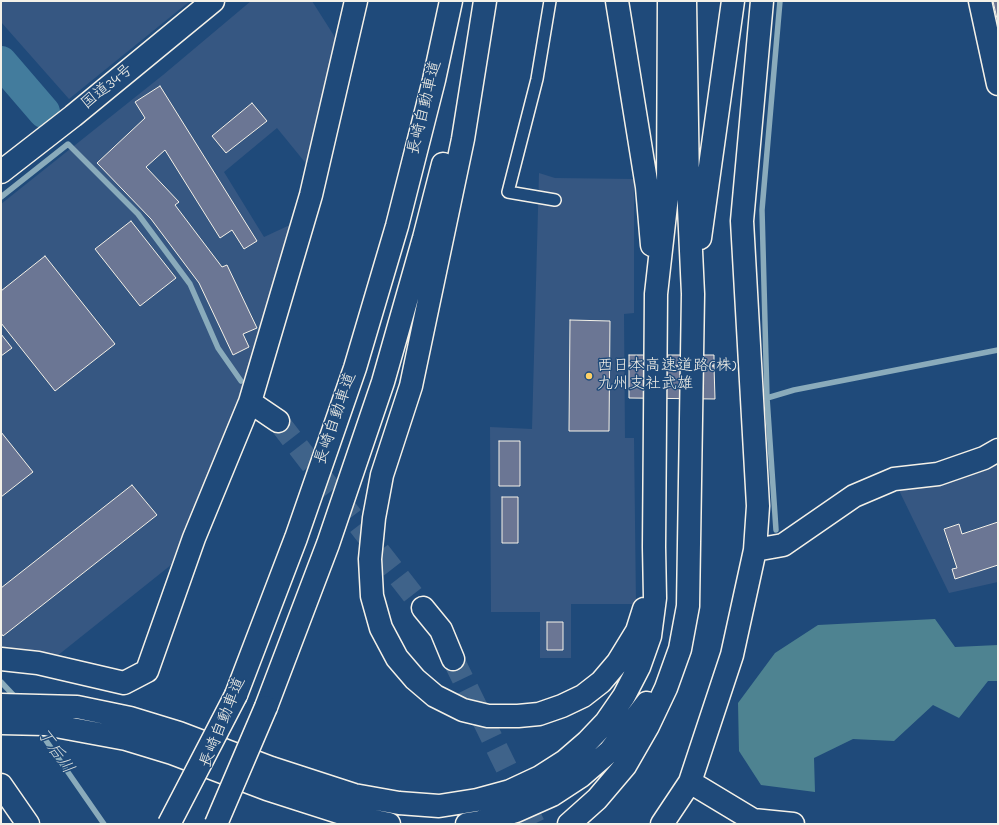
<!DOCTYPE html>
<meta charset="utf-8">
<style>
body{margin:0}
#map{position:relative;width:999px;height:825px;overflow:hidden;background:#1f4a7a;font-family:"Indie Flower",sans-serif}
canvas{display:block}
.frame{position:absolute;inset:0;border:2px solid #f4f1e8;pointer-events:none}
</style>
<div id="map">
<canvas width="999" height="825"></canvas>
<div class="frame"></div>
</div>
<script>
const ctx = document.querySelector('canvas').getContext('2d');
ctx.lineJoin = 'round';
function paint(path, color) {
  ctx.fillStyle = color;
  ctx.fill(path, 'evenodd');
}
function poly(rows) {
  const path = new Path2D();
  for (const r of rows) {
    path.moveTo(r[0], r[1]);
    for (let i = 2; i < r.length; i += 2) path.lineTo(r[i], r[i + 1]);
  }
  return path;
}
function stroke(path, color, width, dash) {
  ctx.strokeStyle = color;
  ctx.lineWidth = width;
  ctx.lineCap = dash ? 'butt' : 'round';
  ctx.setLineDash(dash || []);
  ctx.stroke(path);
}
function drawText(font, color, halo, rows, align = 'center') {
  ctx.font = font + ' "Indie Flower","Klee One",sans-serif';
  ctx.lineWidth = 3;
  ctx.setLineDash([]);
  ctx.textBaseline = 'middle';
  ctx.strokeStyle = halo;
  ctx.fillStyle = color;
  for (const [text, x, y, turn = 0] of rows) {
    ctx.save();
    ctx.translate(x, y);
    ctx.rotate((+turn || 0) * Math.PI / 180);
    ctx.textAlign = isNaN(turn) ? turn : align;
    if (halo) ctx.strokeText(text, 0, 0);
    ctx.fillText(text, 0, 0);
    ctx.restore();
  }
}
const built = poly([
 [1,1,190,1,69,99,1,22],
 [251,1,312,1,338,42,308,166,277,128,224,172,264,237,292,224,246,381,171,565,57,656,1,648,1,204,163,75],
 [539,173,555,178,634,179,634,313,624,314,625,438,634,438,636,604,571,604,571,658,540,658,540,612,491,612,490,427,532,429],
 [998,443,998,582,949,593,891,474,940,468]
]);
const green = poly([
 [935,619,955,647,998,645,998,681,988,681,959,718,933,705,894,741,853,739,814,758,815,792,761,785,739,751,738,703,775,653,818,625]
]);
const stream = poly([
 [1,197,68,144,138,214,190,284,218,348,241,381],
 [767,398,794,390,998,350],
 [776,530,767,398,762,210,780,1],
 [1,682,17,699],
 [38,729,104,824]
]);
const river = poly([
 [1,62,44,112]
]);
const building = poly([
 [993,1,998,1,998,23,993,1],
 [160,86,257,241,244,249,232,230,220,238,165,150,146,167,179,202,175,205,222,267,227,265,257,328,243,334,249,347,233,355,199,283,151,219,97,163,145,118,135,102,160,86],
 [252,103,267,121,226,153,212,136,252,103],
 [131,221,176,278,140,306,95,249,131,221],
 [45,256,115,344,55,391,1,323,1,291,45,256],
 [570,320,610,321,609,431,569,431,570,320],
 [1,334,12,348,1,356,1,334],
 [629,355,714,355,714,366,629,366,629,355],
 [629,366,714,366,715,399,629,398,629,366],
 [1,432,33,472,1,497,1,432],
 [499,441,520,441,520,486,499,486,499,441],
 [132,485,157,515,3,636,1,633,1,588,132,485],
 [502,497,518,497,518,543,502,543,502,497],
 [998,522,998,565,955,579,952,569,957,568,944,529,959,524,962,534,998,522],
 [547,622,563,622,563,650,547,650,547,622]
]);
const streetTunnel = poly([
 [278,421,423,608],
 [453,659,534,824]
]);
const lane = poly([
 [550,1,537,79,508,192,555,200]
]);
const street = poly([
 [980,1,998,84],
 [250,402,278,421],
 [755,550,783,545,854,496,894,479,938,474,984,458,998,450],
 [423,608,441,630,453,659],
 [1,659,38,663,124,683,147,671,194,538,250,402,311,195,356,1],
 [690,782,753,820,793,824],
 [1,785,28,824],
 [662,824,690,782,732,655,755,550,758,506,742,221,762,1]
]);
const highway = poly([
 [485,1,463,139,411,386,382,475,374,518,370,559,372,596,381,628,397,658,415,679,435,696,463,710,488,716,518,716,539,714,562,706,583,696,601,682,618,662,637,631,644,609],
 [617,1,647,187,652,245],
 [1,172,73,116,213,1],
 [700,238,733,1],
 [236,695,296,538,355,368,397,226,434,80,451,1],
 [1,705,77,707,130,718,179,733,271,768,354,795,399,803,439,806,477,800,510,791,540,777,565,761,587,742,606,722,624,696,639,667,650,636,655,598,654,547,656,294,668,187,669,1],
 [266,707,328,544,383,382,424,238,443,164],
 [1,723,45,724,126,739,172,753,267,789,351,816,389,824],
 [467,824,480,822,516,811,552,795,581,776,610,751,647,703],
 [569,824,597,799,625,766,648,726,666,688,680,649,688,606,693,294,688,186,685,1]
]);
const highwayBridge = poly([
 [169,824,236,695],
 [216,824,266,707]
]);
const markers = [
 [589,376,4,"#ffd166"]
];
const streetNames = [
 ["国道34号",108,88,-39],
 ["長崎自動車道",426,108,-76],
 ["長崎自動車道",337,419,-71],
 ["長崎自動車道",224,723,-68]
];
const poiNames = [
 ["西日本高速道路(株)",597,367],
 ["九州支社武雄",597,385]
];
const waterNames = [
 ["丁后川",54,752,55]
];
paint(built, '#365782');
paint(green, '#4e8391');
stroke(stream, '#8aabbb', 5.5);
stroke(river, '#437c9d', 32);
paint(building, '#6b7694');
stroke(building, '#f4f1e8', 1);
stroke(streetTunnel, '#3f638a', 22, [22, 11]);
stroke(lane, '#f4f1e8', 14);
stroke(street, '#f4f1e8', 25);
stroke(highway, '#f4f1e8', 25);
stroke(lane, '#1f4a7a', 11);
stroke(street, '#1f4a7a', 22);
stroke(highway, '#1f4a7a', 22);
stroke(highwayBridge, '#f4f1e8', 25, []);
stroke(highwayBridge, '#1f4a7a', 22);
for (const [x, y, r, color] of markers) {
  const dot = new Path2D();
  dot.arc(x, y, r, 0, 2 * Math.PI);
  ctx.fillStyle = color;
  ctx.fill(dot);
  stroke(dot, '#1f4a7a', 1.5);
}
drawText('16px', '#f4f1e8', '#1f4a7a', streetNames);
drawText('16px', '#f4f1e8', '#1f4a7a', poiNames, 'left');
drawText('italic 17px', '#d9dfdd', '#1f4a7a', waterNames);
</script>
